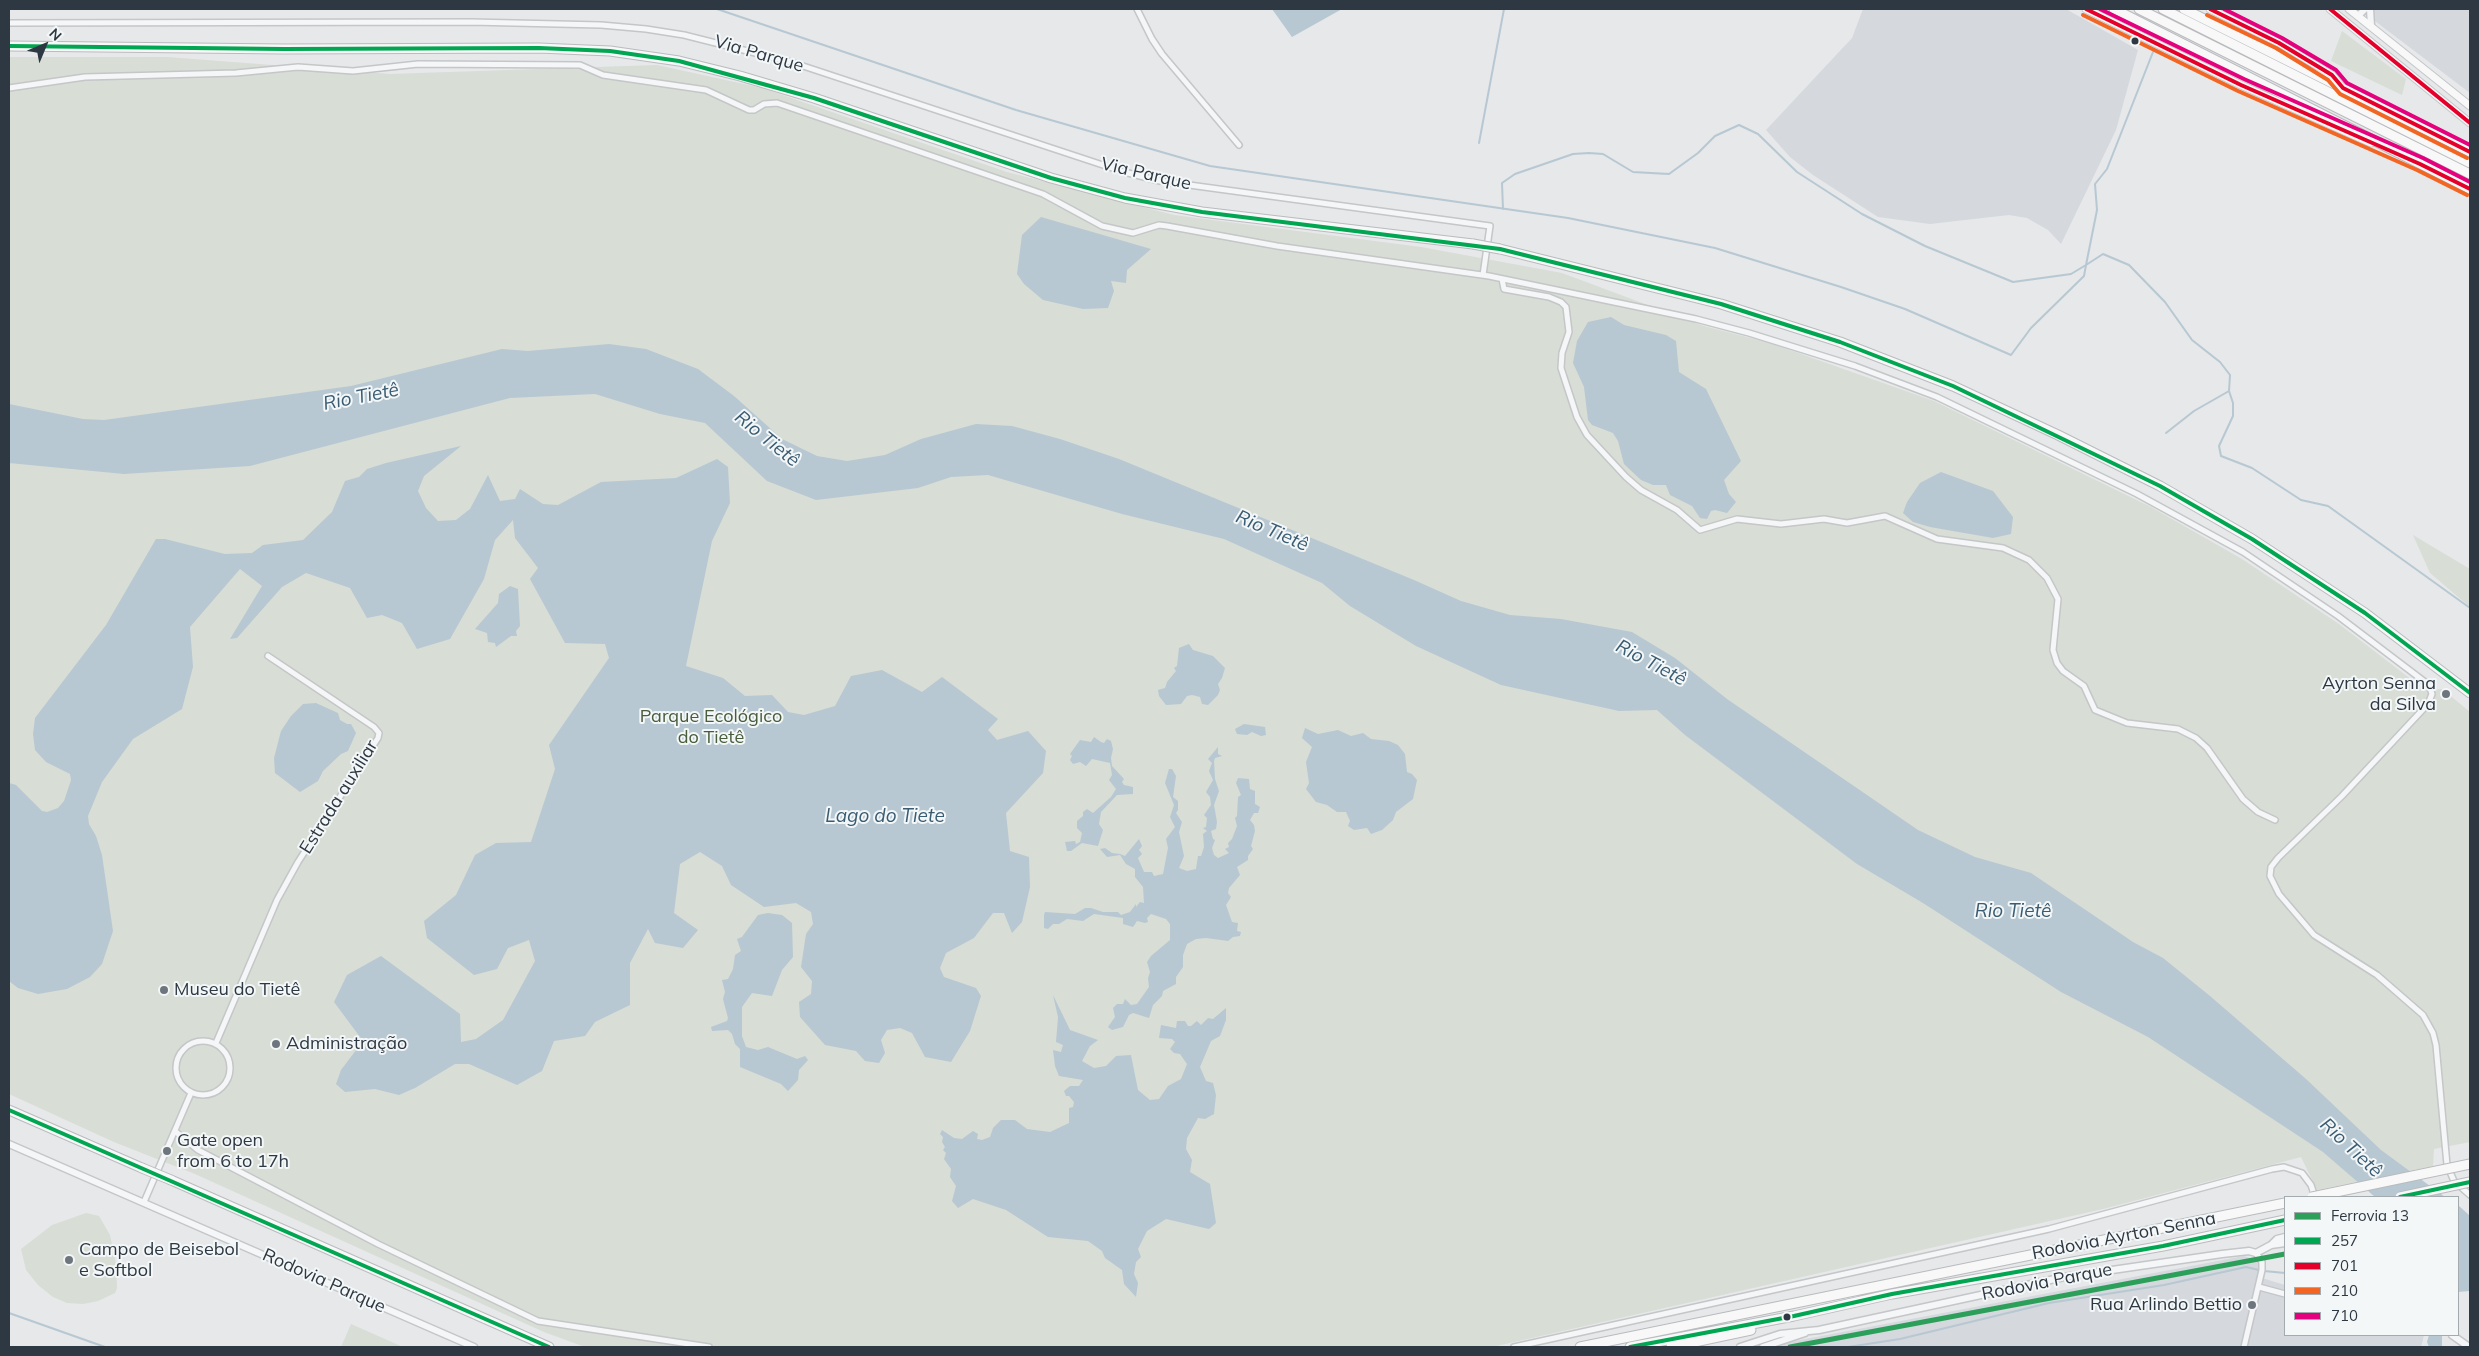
<!DOCTYPE html>
<meta charset="utf-8">
<style>
body{margin:0}
#map{position:relative;width:2479px;height:1356px;overflow:hidden;background:#e6e8ea;font-family:Mulish,sans-serif}
canvas{display:block}
.frame{position:absolute;inset:0;border:10px solid #2d3842;pointer-events:none}
.legend{position:absolute;left:2284px;top:1196px;width:175px;height:140px;box-sizing:border-box;background:#f4f7f8;border:1px solid #a4abaf;margin:0;padding:6px 9px;list-style:none;font-size:15px;color:#2d3842}
.legend li{display:flex;align-items:center;gap:10px;height:25px}
.legend b{width:25px;border:1px solid #a4abaf}
.north{position:absolute;left:20px;top:20px;width:50px;height:50px;-webkit-text-stroke:4px #f4f7f8;paint-order:stroke;rotate:45deg;font-size:14px;font-weight:700;line-height:20px;text-align:center;color:#2d3842}
.north::after{content:'';display:block;margin:auto;width:18px;height:22px;background:#2d3842;clip-path:polygon(50% 0,100% 100%,50% 72%,0 100%)}
</style>
<div id="map">
<canvas width="2479" height="1356"></canvas>
<div class="frame"></div>
<ul class="legend">
<li><b style="height:6px;background:#2ca05a"></b>Ferrovia 13</li>
<li><b style="height:6px;background:#00a651"></b>257</li>
<li><b style="height:6px;background:#e4002b"></b>701</li>
<li><b style="height:6px;background:#f26522"></b>210</li>
<li><b style="height:6px;background:#e5007d"></b>710</li>
</ul>
<div class="north">N</div>
</div>
<script>
const ctx = document.querySelector('canvas').getContext('2d');
ctx.lineJoin = 'round';
function paint(path, color) {
  ctx.fillStyle = color;
  ctx.fill(path, 'evenodd');
}
function poly(rows) {
  const path = new Path2D();
  for (const r of rows) {
    if (r.length === 3) {
      path.moveTo(r[0] + r[2], r[1]);
      path.arc(r[0], r[1], r[2], 0, 2 * Math.PI);
      continue;
    }
    path.moveTo(r[0], r[1]);
    for (let i = 2; i < r.length; i += 2) path.lineTo(r[i], r[i + 1]);
  }
  return path;
}
function stroke(path, color, width, dash) {
  ctx.strokeStyle = color;
  ctx.lineWidth = width;
  ctx.lineCap = dash ? 'butt' : 'round';
  ctx.setLineDash(dash || []);
  ctx.stroke(path);
}
function drawText(font, color, halo, rows, align = 'center') {
  ctx.font = font + ' Mulish,sans-serif';
  ctx.lineWidth = 4;
  ctx.setLineDash([]);
  ctx.textBaseline = 'middle';
  ctx.strokeStyle = halo;
  ctx.fillStyle = color;
  for (const [text, x, y, turn = 0] of rows) {
    ctx.save();
    ctx.translate(x, y);
    ctx.rotate((+turn || 0) * Math.PI / 180);
    ctx.textAlign = isNaN(turn) ? turn : align;
    if (halo) ctx.strokeText(text, 0, 0);
    ctx.fillText(text, 0, 0);
    ctx.restore();
  }
}
const built = poly([
 [1863,9,2066,9,2138,50,2116,130,2061,244,2048,230,2027,218,2009,215,1930,224,1878,217,1813,175,1790,157,1766,130,1852,38],
 [2359,9,2470,9,2470,93],
 [2244,1256,2258,1261,2260,1271,2242,1347,1775,1347,1774,1345],
 [2262,1278,2285,1285,2285,1335,2424,1335,2421,1347,2247,1347]
]);
const green = poly([
 [2342,31,2406,79,2402,95,2331,61],
 [9,57,167,57,390,74,657,65,762,88,1007,172,1174,215,1421,247,1562,273,1704,326,1770,343,1934,401,2151,507,2242,559,2339,624,2425,690,2442,689,2470,712,2470,1142,2434,1149,2433,1166,2317,1190,2301,1157,2103,1209,1492,1347,585,1347,544,1332,195,1174,114,1142,9,1094],
 [2413,535,2470,569,2470,607,2430,573],
 [86,1213,99,1216,110,1235,116,1264,117,1288,115,1293,98,1301,83,1304,67,1303,53,1297,38,1285,26,1270,21,1249,52,1225],
 [351,1324,403,1347,341,1347]
]);
const water = poly([
 [1272,9,1342,9,1292,37],
 [1041,217,1151,249,1127,270,1126,283,1111,281,1114,291,1108,308,1083,309,1043,300,1024,284,1017,274,1022,235],
 [1611,317,1624,325,1666,335,1676,341,1679,372,1706,389,1741,461,1724,480,1729,494,1736,502,1727,513,1715,510,1711,511,1707,519,1700,518,1692,506,1670,495,1666,485,1653,485,1641,480,1624,464,1618,441,1613,433,1592,425,1588,420,1584,387,1573,363,1577,341,1588,322],
 [609,344,646,349,698,369,734,396,782,439,817,456,847,461,885,455,921,439,976,424,1012,426,1060,439,1119,459,1414,580,1461,601,1510,615,1561,619,1632,632,1675,658,1727,699,1918,830,1975,857,2031,873,2133,942,2163,958,2210,996,2306,1079,2381,1150,2445,1197,2375,1197,2323,1152,2148,1037,2061,992,1923,903,1857,864,1685,735,1657,710,1619,711,1501,685,1416,646,1350,606,1322,583,1224,539,1122,514,988,475,951,477,918,488,816,500,767,481,705,423,660,414,595,394,510,398,250,466,124,474,9,463,9,404,83,419,104,420,351,386,502,349,528,351],
 [461,446,424,476,418,491,426,508,438,521,456,520,470,509,488,475,500,501,515,499,520,489,543,504,558,505,601,482,676,478,717,459,728,467,730,503,712,541,686,666,723,678,745,696,772,695,788,712,804,715,835,706,851,676,882,670,922,692,942,677,998,719,988,730,997,740,1028,731,1046,751,1043,773,1006,813,1010,851,1029,857,1030,887,1022,922,1012,933,1004,913,993,913,974,938,946,953,940,968,944,977,976,988,981,996,970,1031,951,1062,925,1057,912,1033,900,1028,887,1030,881,1040,885,1053,879,1063,865,1061,856,1051,825,1045,800,1017,799,1002,811,994,812,981,801,967,806,934,813,924,811,912,796,903,764,907,731,885,722,866,700,852,680,864,674,913,698,930,683,948,655,943,648,929,630,963,630,1005,595,1022,585,1036,554,1041,542,1071,517,1085,469,1064,455,1064,415,1088,399,1095,375,1089,345,1092,336,1084,341,1070,363,1041,334,1002,347,975,381,956,460,1014,461,1042,476,1039,503,1020,535,961,529,940,508,948,497,969,474,975,427,938,424,921,456,895,475,855,496,843,531,842,555,769,549,745,609,658,605,644,565,643,530,579,538,568,515,538,513,520,495,540,484,579,450,639,417,649,402,623,382,615,367,618,350,588,306,573,282,587,237,638,230,639,262,586,240,569,190,627,193,667,182,709,133,739,102,782,88,816,89,824,96,836,102,855,113,931,102,964,90,977,67,989,38,994,18,988,9,981,9,783,16,785,42,811,47,812,58,808,64,801,71,780,70,774,46,762,35,750,33,734,35,718,106,625,156,539,165,539,225,554,252,553,263,545,303,540,332,512,345,481,359,477,367,469,386,463],
 [1941,472,1993,491,2013,517,2011,534,1993,538,1930,527,1913,522,1903,513,1907,502,1920,483],
 [510,586,518,589,520,626,516,631,517,636,511,636,496,647,495,643,488,642,487,633,475,629,498,603,499,594],
 [1189,644,1193,650,1213,656,1225,668,1222,678,1218,684,1220,690,1218,695,1208,705,1202,704,1200,697,1192,695,1187,696,1181,704,1166,705,1159,696,1158,690,1165,688,1167,682,1176,671,1174,668,1177,666,1179,648],
 [316,703,338,713,340,720,347,724,351,724,356,733,348,751,341,754,323,771,318,781,300,792,275,773,274,758,281,731,291,716,303,704],
 [1244,724,1265,727,1266,735,1261,736,1252,732,1247,735,1237,734,1235,729],
 [1305,728,1318,734,1338,730,1351,736,1363,733,1371,739,1389,741,1398,745,1405,754,1407,772,1412,774,1417,780,1413,799,1396,812,1393,820,1382,830,1371,834,1367,828,1354,830,1348,826,1350,821,1346,812,1337,812,1327,805,1316,802,1306,789,1309,783,1306,762,1312,747,1302,738],
 [1094,737,1101,742,1104,743,1107,739,1111,741,1113,749,1111,758,1112,766,1124,779,1122,782,1124,785,1133,787,1133,794,1117,795,1101,812,1099,824,1103,830,1098,846,1082,843,1071,851,1067,851,1065,842,1075,841,1076,844,1080,842,1082,833,1077,828,1077,821,1083,816,1083,812,1087,809,1093,813,1111,797,1116,789,1109,780,1112,775,1110,763,1092,759,1086,766,1080,762,1073,764,1070,760,1072,756,1070,754,1080,740,1091,742],
 [1218,747,1218,754,1222,756,1215,758,1214,761,1215,779,1219,791,1214,805,1217,822,1216,829,1211,831,1213,839,1215,840,1212,848,1214,855,1218,858,1229,853,1225,849,1229,847,1228,843,1232,839,1237,826,1235,818,1237,816,1238,797,1241,795,1236,783,1238,778,1249,779,1250,789,1255,791,1255,804,1260,807,1258,813,1254,813,1250,820,1254,825,1255,831,1251,846,1253,849,1248,856,1248,860,1237,867,1240,875,1229,888,1228,893,1231,897,1226,905,1232,922,1238,923,1237,931,1241,932,1240,936,1233,937,1228,941,1206,938,1196,939,1187,944,1183,955,1183,967,1176,977,1176,984,1163,991,1162,996,1153,1005,1149,1018,1133,1013,1129,1015,1123,1027,1112,1030,1108,1027,1115,1017,1113,1008,1117,1004,1123,1004,1125,999,1131,1005,1137,1004,1149,987,1148,978,1150,972,1147,962,1151,956,1170,940,1170,924,1166,919,1151,914,1147,918,1148,922,1145,923,1137,921,1133,927,1123,924,1123,918,1094,914,1083,921,1067,919,1059,924,1053,924,1048,929,1044,928,1044,915,1045,912,1075,914,1085,908,1091,908,1103,912,1118,912,1121,915,1130,912,1136,904,1136,907,1140,902,1144,903,1143,887,1135,877,1135,869,1126,864,1120,855,1107,857,1100,849,1105,848,1112,853,1120,854,1125,856,1139,839,1142,846,1139,850,1142,854,1138,858,1144,872,1152,872,1154,876,1163,874,1168,848,1166,839,1175,827,1170,817,1174,805,1165,783,1169,769,1172,769,1176,776,1173,797,1178,801,1178,810,1176,813,1182,822,1179,832,1184,856,1179,868,1187,871,1196,869,1198,856,1201,856,1204,847,1203,834,1207,831,1203,828,1206,827,1207,818,1204,815,1211,805,1210,797,1206,792,1213,780,1209,771,1212,763,1208,759],
 [768,913,782,915,792,923,793,957,782,970,772,996,752,993,742,1007,742,1036,746,1047,758,1050,768,1047,797,1059,805,1056,808,1060,799,1070,798,1080,788,1091,781,1084,740,1067,740,1049,735,1044,732,1034,728,1030,712,1031,711,1027,727,1021,728,1018,723,999,725,992,722,980,728,979,733,969,735,955,741,951,737,939,742,937,758,915],
 [1053,995,1070,1030,1098,1040,1090,1046,1082,1061,1094,1068,1106,1066,1116,1056,1131,1055,1138,1090,1150,1100,1159,1099,1168,1086,1181,1079,1187,1064,1180,1054,1174,1053,1170,1049,1175,1042,1172,1039,1159,1038,1161,1025,1176,1028,1177,1021,1185,1021,1188,1026,1191,1026,1197,1021,1201,1025,1208,1018,1213,1019,1226,1008,1226,1020,1220,1036,1211,1041,1200,1067,1206,1081,1213,1083,1216,1095,1214,1114,1205,1119,1198,1118,1187,1138,1186,1149,1192,1160,1190,1172,1210,1184,1216,1223,1209,1229,1166,1219,1147,1231,1138,1249,1141,1257,1136,1262,1134,1274,1138,1283,1136,1297,1124,1284,1122,1270,1105,1258,1102,1251,1088,1241,1048,1237,1006,1210,973,1199,958,1208,952,1201,956,1186,950,1177,951,1169,944,1159,946,1153,943,1150,945,1147,942,1142,943,1137,940,1134,942,1130,954,1138,962,1139,973,1131,978,1134,977,1139,982,1140,990,1137,993,1128,1001,1120,1015,1120,1027,1129,1050,1132,1069,1123,1069,1108,1073,1107,1074,1102,1069,1096,1066,1096,1064,1091,1070,1086,1079,1086,1083,1080,1059,1076,1055,1066,1053,1050,1061,1052,1063,1045,1056,1042,1058,1017],
 [2458,1205,2470,1216,2470,1291,2458,1292],
 [2429,1335,2442,1335,2442,1347,2429,1347,2427,1342]
]);
const stream = poly([
 [113,9,123,9],
 [717,9,1016,110,1210,166,1568,218,1715,248,1841,287,1905,309,2011,355,2031,328,2084,276,2086,265,2103,254,2129,265,2165,302,2192,340,2220,362,2230,375,2229,391,2233,403,2233,416,2219,446,2221,456,2252,468,2301,500,2328,506,2470,608],
 [1479,143,1504,9],
 [1503,209,1502,183,1515,174,1573,154,1589,153,1603,154,1633,172,1669,174,1698,153,1715,136,1739,125,1758,134,1797,172,1862,214,1925,246,2013,282,2071,274,2086,265,2097,210,2095,184,2107,169,2153,52],
 [2166,433,2194,411,2229,391],
 [2264,1271,2285,1273],
 [9,1313,105,1347],
 [1848,1347,1900,1339,2049,1303,2164,1285,2246,1267,2259,1270]
]);
const minor = poly([
 [1137,9,1152,39,1162,54,1239,145],
 [9,23,471,22,601,25,646,29,684,35,791,62,1124,172,1160,181,1490,226,1483,275],
 [9,88,85,77,236,73,298,67,353,71,418,64,580,65,603,75,706,90,749,110,754,110,764,104,777,103,1043,194,1102,226,1133,233,1159,225,1167,226,1277,246,1489,276,1696,319,1749,333,1855,366,1937,397,2137,494,2243,552,2338,616,2429,685,2432,694,2428,704,2342,796,2278,858,2271,867,2270,876,2279,894,2314,935,2377,975,2423,1015,2433,1033,2436,1045,2447,1165,2454,1181,2470,1195],
 [1502,279,1504,289,1549,297,1561,302,1566,307,1569,332,1562,353,1561,368,1577,417,1587,435,1626,477,1641,490,1677,510,1700,530,1737,519,1781,524,1824,519,1847,523,1885,516,1937,539,2003,548,2029,560,2047,578,2058,599,2053,650,2057,663,2063,671,2084,686,2095,710,2127,723,2178,729,2196,738,2207,748,2243,799,2258,812,2275,820],
 [203,1068,27],
 [216,1043,277,900,298,862,378,738,379,733,374,727,268,656],
 [176,1132,198,1150,378,1244,538,1321,709,1347],
 [144,1202,191,1093],
 [2259,1287,2285,1294],
 [1514,1347,2049,1229,2272,1169,2284,1167,2302,1173,2311,1185,2315,1197],
 [2244,1347,2262,1270,2262,1262,2256,1253]
]);
const tertiary = poly([
 [2370,9,2371,26],
 [2358,16,2365,9],
 [9,1144,474,1347],
 [2271,1245,2277,1239,2285,1237],
 [2452,1335,2469,1347],
 [1740,1347,1780,1334,1819,1330,2064,1277,2222,1254,2249,1251,2256,1253,2271,1245,2285,1243],
 [1763,1347,1805,1333]
]);
const secondary = poly([
 [2086,9,2241,85,2371,143],
 [2210,9,2279,43,2332,75,2341,86],
 [2330,9,2470,123],
 [2349,9,2470,106]
]);
const motorway = poly([
 [2114,9,2470,189],
 [2139,9,2470,174],
 [2163,9,2470,163],
 [2184,9,2470,152],
 [9,46,284,49,539,48,610,51,679,61,740,76,814,98,1051,178,1125,198,1202,212,1473,244],
 [1500,249,1721,304,1840,342,1953,386,2058,435,2160,486,2252,539,2365,613,2470,693],
 [9,1110,142,1168],
 [171,1180,549,1347],
 [1580,1347,2285,1203],
 [1630,1347,1794,1316,1892,1294,2163,1246,2285,1220],
 [1671,1347,1751,1330]
]);
const motorwayBridge = poly([
 [1473,244,1500,249],
 [142,1168,171,1180],
 [2312,1197,2470,1164],
 [2400,1197,2470,1182]
]);
const bus1 = poly([
 [9,46,284,49,539,48,610,51,679,61,814,98,1051,178,1125,198,1202,212,1500,249,1721,304,1840,342,1953,386,2160,486,2252,539,2365,613,2470,693],
 [9,1110,549,1347],
 [2400,1197,2470,1182],
 [1630,1347,1794,1316,1892,1294,2163,1246,2285,1220]
]);
const bus2 = poly([
 [2086,9,2241,85,2420,164,2470,189],
 [2210,9,2279,43,2332,75,2343,88,2470,152],
 [2330,9,2470,123]
]);
const bus3 = poly([
 [2083,15,2238,91,2417,170,2467,195],
 [2207,15,2276,48,2328,80,2340,94,2467,158]
]);
const bus4 = poly([
 [2100,9,2244,79,2423,158,2470,182],
 [2224,9,2282,38,2336,70,2347,83,2470,145]
]);
const rail1 = poly([
 [1790,1347,2285,1254]
]);
const markers = [
 [2135,41,4.5,"#2d3842"],
 [2446,694,5,"#6e767d"],
 [164,990,5,"#6e767d"],
 [276,1044,5,"#6e767d"],
 [167,1151,5,"#6e767d"],
 [69,1260,5,"#6e767d"],
 [2252,1305,5,"#6e767d"],
 [1787,1317,4.5,"#2d3842"]
];
const streetNames = [
 ["Via Parque",759,54,16],
 ["Via Parque",1146,174,13],
 ["Estrada auxiliar",339,797,-58],
 ["Rodovia Ayrton Senna",2124,1236,-11],
 ["Rodovia Parque",324,1281,24],
 ["Rodovia Parque",2047,1282,-11]
];
const poiNames = [
 ["Ayrton Senna",2436,684,"right"],
 ["da Silva",2436,705,"right"],
 ["Museu do Tietê",174,990],
 ["Administração",286,1044],
 ["Gate open",177,1141],
 ["from 6 to 17h",177,1162],
 ["Campo de Beisebol",79,1250],
 ["e Softbol",79,1271],
 ["Rua Arlindo Bettio",2242,1305,"right"]
];
const parkNames = [
 ["Parque Ecológico",711,717],
 ["do Tietê",711,738]
];
const waterNames = [
 ["Rio Tietê",361,397,-11],
 ["Rio Tietê",767,439,39],
 ["Rio Tietê",1272,531,23],
 ["Rio Tietê",1651,663,28],
 ["Lago do Tiete",885,816],
 ["Rio Tietê",2013,911],
 ["Rio Tietê",2351,1148,43]
];
paint(built, '#d5d8dd');
paint(green, '#d8ddd6');
paint(water, '#b7c8d2');
stroke(stream, '#b7c8d2', 2);
stroke(minor, '#c4c6c8', 8);
stroke(tertiary, '#c4c6c8', 9);
stroke(secondary, '#c4c6c8', 9);
stroke(motorway, '#b9bbbe', 11);
stroke(minor, '#f5f6f7', 5);
stroke(tertiary, '#f5f6f7', 6);
stroke(secondary, '#f8f8f8', 7);
stroke(motorway, '#f8f8f8', 9);
stroke(motorwayBridge, '#b9bbbe', 11, []);
stroke(motorwayBridge, '#f8f8f8', 9);
stroke(bus1, '#00a651', 4);
stroke(bus2, '#e4002b', 4);
stroke(bus3, '#f26522', 4);
stroke(bus4, '#e5007d', 4);
stroke(rail1, '#2ca05a', 5);
for (const [x, y, r, color] of markers) {
  const dot = new Path2D();
  dot.arc(x, y, r, 0, 2 * Math.PI);
  ctx.fillStyle = color;
  ctx.fill(dot);
  stroke(dot, '#f4f7f8', 2);
}
drawText('18px', '#2d3842', '#f4f7f8', streetNames);
drawText('18px', '#2d3842', '#f4f7f8', poiNames, 'left');
drawText('18px', '#475d3c', '#f4f7f8', parkNames);
drawText('italic 19px', '#3a5c73', '#f4f7f8', waterNames);
</script>
